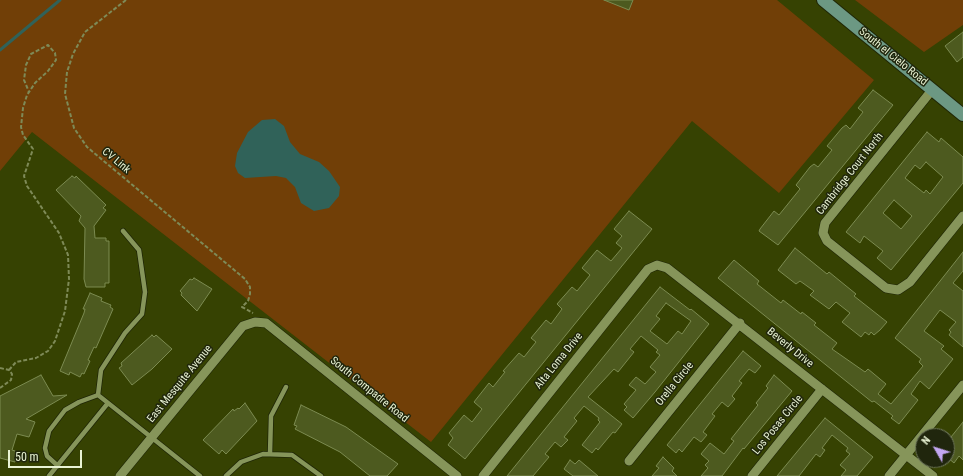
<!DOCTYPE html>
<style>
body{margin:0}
#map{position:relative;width:963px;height:476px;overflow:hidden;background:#364202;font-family:"Roboto Condensed",sans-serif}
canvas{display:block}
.north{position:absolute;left:915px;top:428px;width:40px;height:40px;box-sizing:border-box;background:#20260d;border:1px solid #70785d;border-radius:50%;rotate:309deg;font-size:11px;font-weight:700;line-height:16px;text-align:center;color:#e9f3d4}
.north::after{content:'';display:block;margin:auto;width:14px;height:18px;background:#c3a7f2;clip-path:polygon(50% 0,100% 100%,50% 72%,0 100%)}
.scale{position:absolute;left:8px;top:450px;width:74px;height:18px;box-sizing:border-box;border:2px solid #e9f3d4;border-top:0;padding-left:5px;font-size:12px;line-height:14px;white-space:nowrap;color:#e9f3d4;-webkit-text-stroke:3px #20260d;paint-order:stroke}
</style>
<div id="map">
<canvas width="963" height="476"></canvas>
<div class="north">N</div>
<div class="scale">50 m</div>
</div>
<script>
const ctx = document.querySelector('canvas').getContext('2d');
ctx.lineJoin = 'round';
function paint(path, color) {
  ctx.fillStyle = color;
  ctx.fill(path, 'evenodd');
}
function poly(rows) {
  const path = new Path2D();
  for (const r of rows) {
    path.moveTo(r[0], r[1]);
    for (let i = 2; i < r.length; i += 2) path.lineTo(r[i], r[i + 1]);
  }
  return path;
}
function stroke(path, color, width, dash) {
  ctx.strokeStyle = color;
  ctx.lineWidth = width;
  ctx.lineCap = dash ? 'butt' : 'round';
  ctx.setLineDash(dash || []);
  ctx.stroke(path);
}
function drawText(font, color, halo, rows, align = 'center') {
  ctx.font = font + ' "Roboto Condensed",sans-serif';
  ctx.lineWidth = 3;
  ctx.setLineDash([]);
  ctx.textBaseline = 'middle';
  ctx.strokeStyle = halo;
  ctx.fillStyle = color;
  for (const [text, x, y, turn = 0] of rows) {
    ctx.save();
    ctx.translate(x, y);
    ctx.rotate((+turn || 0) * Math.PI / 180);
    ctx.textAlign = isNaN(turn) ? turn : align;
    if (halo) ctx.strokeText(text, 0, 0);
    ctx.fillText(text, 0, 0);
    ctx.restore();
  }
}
const green = poly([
 [0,0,777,0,874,80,779,193,692,121,431,442,32,132,0,171],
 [855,0,963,0,963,25,924,52]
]);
const water = poly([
 [275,119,284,126,290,142,300,154,319,162,329,171,340,187,339,196,329,208,314,211,301,203,295,187,286,178,276,176,245,178,238,173,235,166,237,153,248,132,262,120]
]);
const stream = poly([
 [0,50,60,0]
]);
const building = poly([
 [604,0,633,0,629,10,604,0],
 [963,32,963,57,957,62,945,46,963,32],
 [873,90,893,105,778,245,759,231,760,229,774,211,779,215,800,189,796,185,810,167,814,164,818,167,832,150,827,146,842,128,846,125,850,129,863,112,858,108,873,90],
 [927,132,939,142,941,138,963,157,963,183,891,270,877,258,883,251,864,236,860,243,846,232,927,132],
 [926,162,943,177,930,194,926,190,924,193,905,178,915,165,920,169,926,162],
 [894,200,912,216,901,229,883,213,894,200],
 [72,176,75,178,76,176,106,205,103,208,106,210,94,226,95,238,106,238,106,241,109,241,109,283,105,283,105,287,86,287,84,279,85,228,79,221,81,216,56,190,72,176],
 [629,211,652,229,465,459,448,445,453,438,449,433,464,415,472,422,482,409,474,402,489,383,493,387,505,372,503,371,519,353,524,357,536,342,531,338,546,320,551,324,562,309,557,304,572,287,577,291,590,275,582,268,597,250,611,261,622,248,616,243,622,236,614,229,629,211],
 [795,248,827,274,829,272,840,281,856,294,854,296,887,322,880,330,874,335,871,332,869,335,865,332,861,337,842,322,850,313,836,302,829,309,810,295,814,291,800,281,796,284,778,270,795,248],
 [963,252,963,271,953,283,963,291,963,347,949,335,951,332,949,330,956,322,940,310,924,331,944,346,941,349,953,359,929,389,920,381,911,394,918,400,899,424,891,418,893,416,874,401,872,402,718,278,734,260,759,281,757,284,781,303,783,300,801,314,802,312,816,323,814,325,837,343,832,349,865,372,868,369,886,384,878,394,891,404,923,366,919,362,921,359,895,338,963,252],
 [194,278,212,289,197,311,181,295,182,293,180,291,190,279,192,280,194,278],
 [660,287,690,310,691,309,709,324,655,392,633,418,624,410,627,407,624,404,636,390,629,385,636,377,645,384,656,372,650,367,660,355,656,352,658,350,641,336,630,349,634,352,618,372,614,369,588,397,622,424,615,433,613,432,598,450,596,448,592,453,582,445,600,422,598,420,599,418,584,406,574,418,577,421,564,437,568,440,561,447,555,442,545,454,549,457,533,476,507,476,660,287],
 [666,303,691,321,682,334,678,331,667,344,650,331,660,319,656,316,666,303],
 [90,293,102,298,101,301,111,305,110,307,113,309,96,348,94,347,88,360,90,361,84,374,82,373,80,377,70,372,69,375,60,371,84,313,85,309,83,309,90,293],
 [152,335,154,337,156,335,172,349,152,369,132,385,119,368,122,366,121,363,152,335],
 [743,351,761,366,755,373,749,369,739,381,742,383,732,396,735,399,728,407,722,402,712,414,715,416,703,432,707,435,701,442,694,437,682,452,679,449,676,453,667,445,743,351],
 [41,375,53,396,67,395,26,419,35,422,29,437,17,434,12,450,18,452,15,462,0,458,0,396,41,375],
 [774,375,792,391,744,449,743,448,722,476,701,476,708,468,705,465,709,461,701,454,710,443,724,454,734,441,731,439,758,405,756,403,768,388,766,386,774,375],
 [245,403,257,421,226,454,222,450,219,454,203,440,233,409,234,411,238,408,239,409,245,403],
 [301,405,346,427,398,464,387,476,370,476,340,452,295,429,297,426,294,425,301,405],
 [825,418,873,457,857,476,841,476,846,470,840,465,850,454,846,451,848,448,832,435,822,448,825,450,820,457,816,454,799,476,777,476,825,418],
 [963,422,963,460,959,456,954,463,947,457,947,442,963,422],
 [663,457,674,468,672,471,677,476,652,476,659,468,656,466,663,457],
 [570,460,575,464,579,460,598,476,573,476,564,469,570,460]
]);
const path = poly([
 [126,0,85,32,73,54,67,72,65,94,74,128,87,147,245,279,250,287,250,294,248,301,242,307,253,313],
 [0,368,9,370,12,374,11,380,0,388],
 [9,370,16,362,36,358,48,351,55,341,65,311,69,279,68,255,59,233,27,186,24,176,33,149,23,135,21,127,23,108,27,95,35,83,48,71,56,60,55,53,48,45,31,54,26,65,24,80,29,92]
]);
const lane = poly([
 [123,231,139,250,145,292,142,314,125,333,101,370,98,395,200,476],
 [270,454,271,416,286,387],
 [58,466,47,456,45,448,49,431,65,410,79,402,98,395],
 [49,476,108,403],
 [226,476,241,462,263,454,292,455,321,476]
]);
const street = poly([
 [932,90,825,223,823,233,827,241,886,288,898,290,910,282,963,216],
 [629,461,740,323],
 [120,476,243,326,255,322,266,323,457,476],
 [483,476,648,269,657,265,667,268,933,476],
 [752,476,822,389],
 [889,476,963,385]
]);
const secondary = poly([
 [823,0,963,115]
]);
const streetNames = [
 ["South el Cielo Road",893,57,39],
 ["CV Link",116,161,40],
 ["Cambridge Court North",850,174,-52],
 ["Beverly Drive",790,348,39],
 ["Alta Loma Drive",559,361,-51],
 ["East Mesquite Avenue",180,384,-51],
 ["Orella Circle",675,384,-51],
 ["South Compadre Road",369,390,39],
 ["Los Posas Circle",778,425,-51]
];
paint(green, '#713f07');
paint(water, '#306259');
stroke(stream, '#306259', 3);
paint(building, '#4d5a1f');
stroke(building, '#7c8b51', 1);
stroke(lane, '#1f2607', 6);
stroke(street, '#1f2607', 10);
stroke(secondary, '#1f2607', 14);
stroke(path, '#7e8a57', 2, [4, 2]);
stroke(lane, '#86955a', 4.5);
stroke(street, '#86955a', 9);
stroke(secondary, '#6c9883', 12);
drawText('11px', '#e9f3d4', '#20260d', streetNames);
</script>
